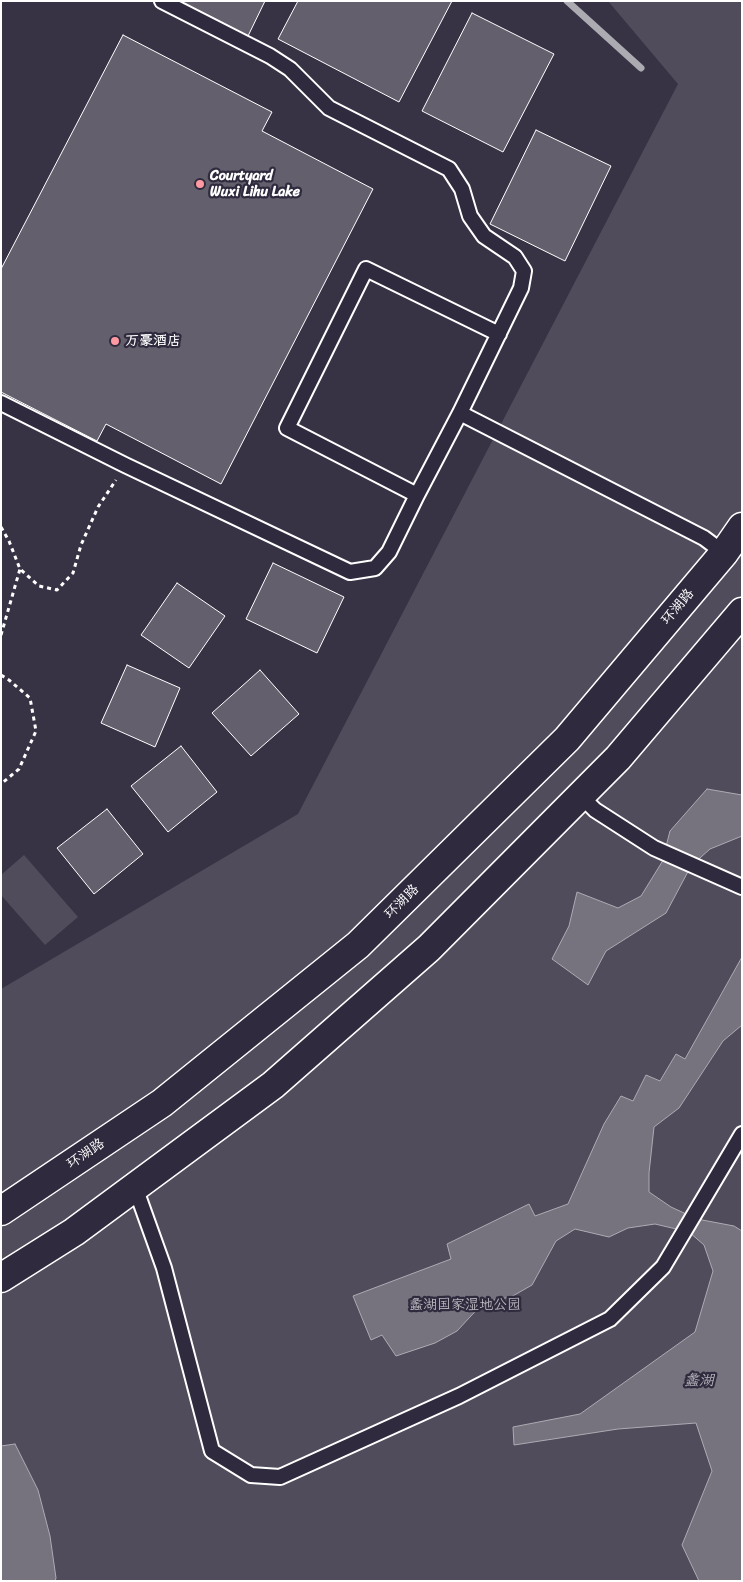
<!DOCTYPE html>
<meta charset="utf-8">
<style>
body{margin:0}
#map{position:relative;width:743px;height:1582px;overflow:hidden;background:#373345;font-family:Sriracha,sans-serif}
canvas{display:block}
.frame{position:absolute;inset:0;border:2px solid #fff;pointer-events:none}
</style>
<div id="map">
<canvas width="743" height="1582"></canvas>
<div class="frame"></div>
</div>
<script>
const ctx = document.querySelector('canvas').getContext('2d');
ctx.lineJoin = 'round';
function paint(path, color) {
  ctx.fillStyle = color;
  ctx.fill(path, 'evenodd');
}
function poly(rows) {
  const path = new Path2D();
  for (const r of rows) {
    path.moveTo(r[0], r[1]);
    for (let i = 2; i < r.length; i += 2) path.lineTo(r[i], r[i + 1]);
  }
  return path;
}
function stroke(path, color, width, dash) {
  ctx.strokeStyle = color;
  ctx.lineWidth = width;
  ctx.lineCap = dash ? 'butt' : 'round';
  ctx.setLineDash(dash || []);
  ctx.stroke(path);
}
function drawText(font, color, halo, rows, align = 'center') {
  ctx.font = font + ' Sriracha,"LXGW WenKai TC",sans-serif';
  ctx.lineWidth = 4.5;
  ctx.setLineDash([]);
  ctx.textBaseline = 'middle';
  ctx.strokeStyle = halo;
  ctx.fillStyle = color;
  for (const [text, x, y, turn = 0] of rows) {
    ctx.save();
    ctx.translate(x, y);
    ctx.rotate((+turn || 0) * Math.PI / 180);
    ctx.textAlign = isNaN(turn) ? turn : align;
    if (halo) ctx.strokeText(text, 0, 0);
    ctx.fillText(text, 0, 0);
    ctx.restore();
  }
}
const green = poly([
 [608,1,742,1,742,1581,1,1581,1,989,298,814,678,84],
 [24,855,78,917,45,945,1,895,1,875]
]);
const water = poly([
 [707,789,742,795,742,836,710,849,691,866,666,913,606,951,588,985,552,959,569,926,577,892,618,908,641,896,662,862,670,831,707,789],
 [742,957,742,1025,723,1041,679,1108,654,1127,649,1173,649,1192,671,1207,697,1219,734,1226,742,1231,742,1581,699,1581,682,1545,712,1471,696,1423,618,1429,514,1445,513,1427,580,1414,695,1332,713,1271,704,1245,689,1232,655,1224,628,1228,609,1237,575,1229,556,1241,532,1285,511,1297,484,1302,457,1331,435,1343,396,1356,382,1335,371,1340,353,1296,451,1259,447,1244,529,1204,535,1216,568,1204,604,1124,621,1096,633,1101,646,1075,660,1081,676,1054,685,1059,742,957],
 [15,1444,38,1490,50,1536,56,1578,55,1581,1,1581,1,1446,15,1444]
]);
const stream = poly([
 [567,1,641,68]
]);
const building = poly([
 [180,1,265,1,248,36,180,1],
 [298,1,452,1,399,102,278,39,298,1],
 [472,13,554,54,503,152,422,111,472,13],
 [123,35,272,112,262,131,373,189,221,484,106,424,97,441,1,392,1,269,123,35],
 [536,130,611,166,565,261,490,224,536,130],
 [273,563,344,597,317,653,246,619,273,563],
 [177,583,225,616,189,668,141,635,177,583],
 [127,665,180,688,155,747,101,723,127,665],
 [260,670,299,714,251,756,212,713,260,670],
 [181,746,217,792,168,832,131,786,181,746],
 [107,809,143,854,94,894,57,848,107,809]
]);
const path = poly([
 [1,527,9,541,20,569,39,586,57,590,73,573,81,545,98,507,116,480],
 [1,635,20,569],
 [1,675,9,680,30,698,36,731,19,769,1,784]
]);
const lane = poly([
 [1,403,125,465,350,572,375,568,389,552,417,495,460,413,521,288,524,271,515,257,484,236,470,216,462,189,449,169,329,108,290,69,270,56,162,1],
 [460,413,704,538,724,553],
 [417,495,287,428,366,269,499,334],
 [581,796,595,810,654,848,742,887],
 [135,1187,164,1268,212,1451,251,1475,280,1477,459,1396,610,1319,663,1267,742,1134]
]);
const secondary = poly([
 [1,1211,162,1103,358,945,567,739,724,553,742,527],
 [1,1278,74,1232,273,1085,429,948,618,758,742,612]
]);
const markers = [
 [200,184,5,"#ff9aa2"],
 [115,341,5,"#ff9aa2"]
];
const poiNames = [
 ["Courtyard",210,176],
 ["Wuxi Lihu Lake",210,192],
 ["万豪酒店",125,341]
];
const streetNames = [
 ["环湖路",678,607,-50],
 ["环湖路",402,902,-45],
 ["环湖路",86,1154,-34]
];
const parkNames = [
 ["蠡湖国家湿地公园",465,1305]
];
const waterNames = [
 ["蠡湖",699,1381]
];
paint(green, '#514c5c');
paint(water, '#76737f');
stroke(water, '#adabb2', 1);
stroke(stream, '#adabb2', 7);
paint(building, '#635f6d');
stroke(building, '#fff', 1);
stroke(lane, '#fff', 18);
stroke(secondary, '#fff', 31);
stroke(path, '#fff', 3, [4, 4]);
stroke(lane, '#2f2a3d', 14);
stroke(secondary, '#2f2a3d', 28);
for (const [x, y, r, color] of markers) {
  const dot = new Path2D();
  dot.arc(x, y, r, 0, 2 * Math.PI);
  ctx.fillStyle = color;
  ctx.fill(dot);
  stroke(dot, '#2f2a3d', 2);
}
drawText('bold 14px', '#fff', '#2f2a3d', poiNames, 'left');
drawText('14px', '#fff', '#2f2a3d', streetNames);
drawText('14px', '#b9b7be', '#2f2a3d', parkNames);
drawText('italic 15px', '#b4b2b9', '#2f2a3d', waterNames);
</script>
